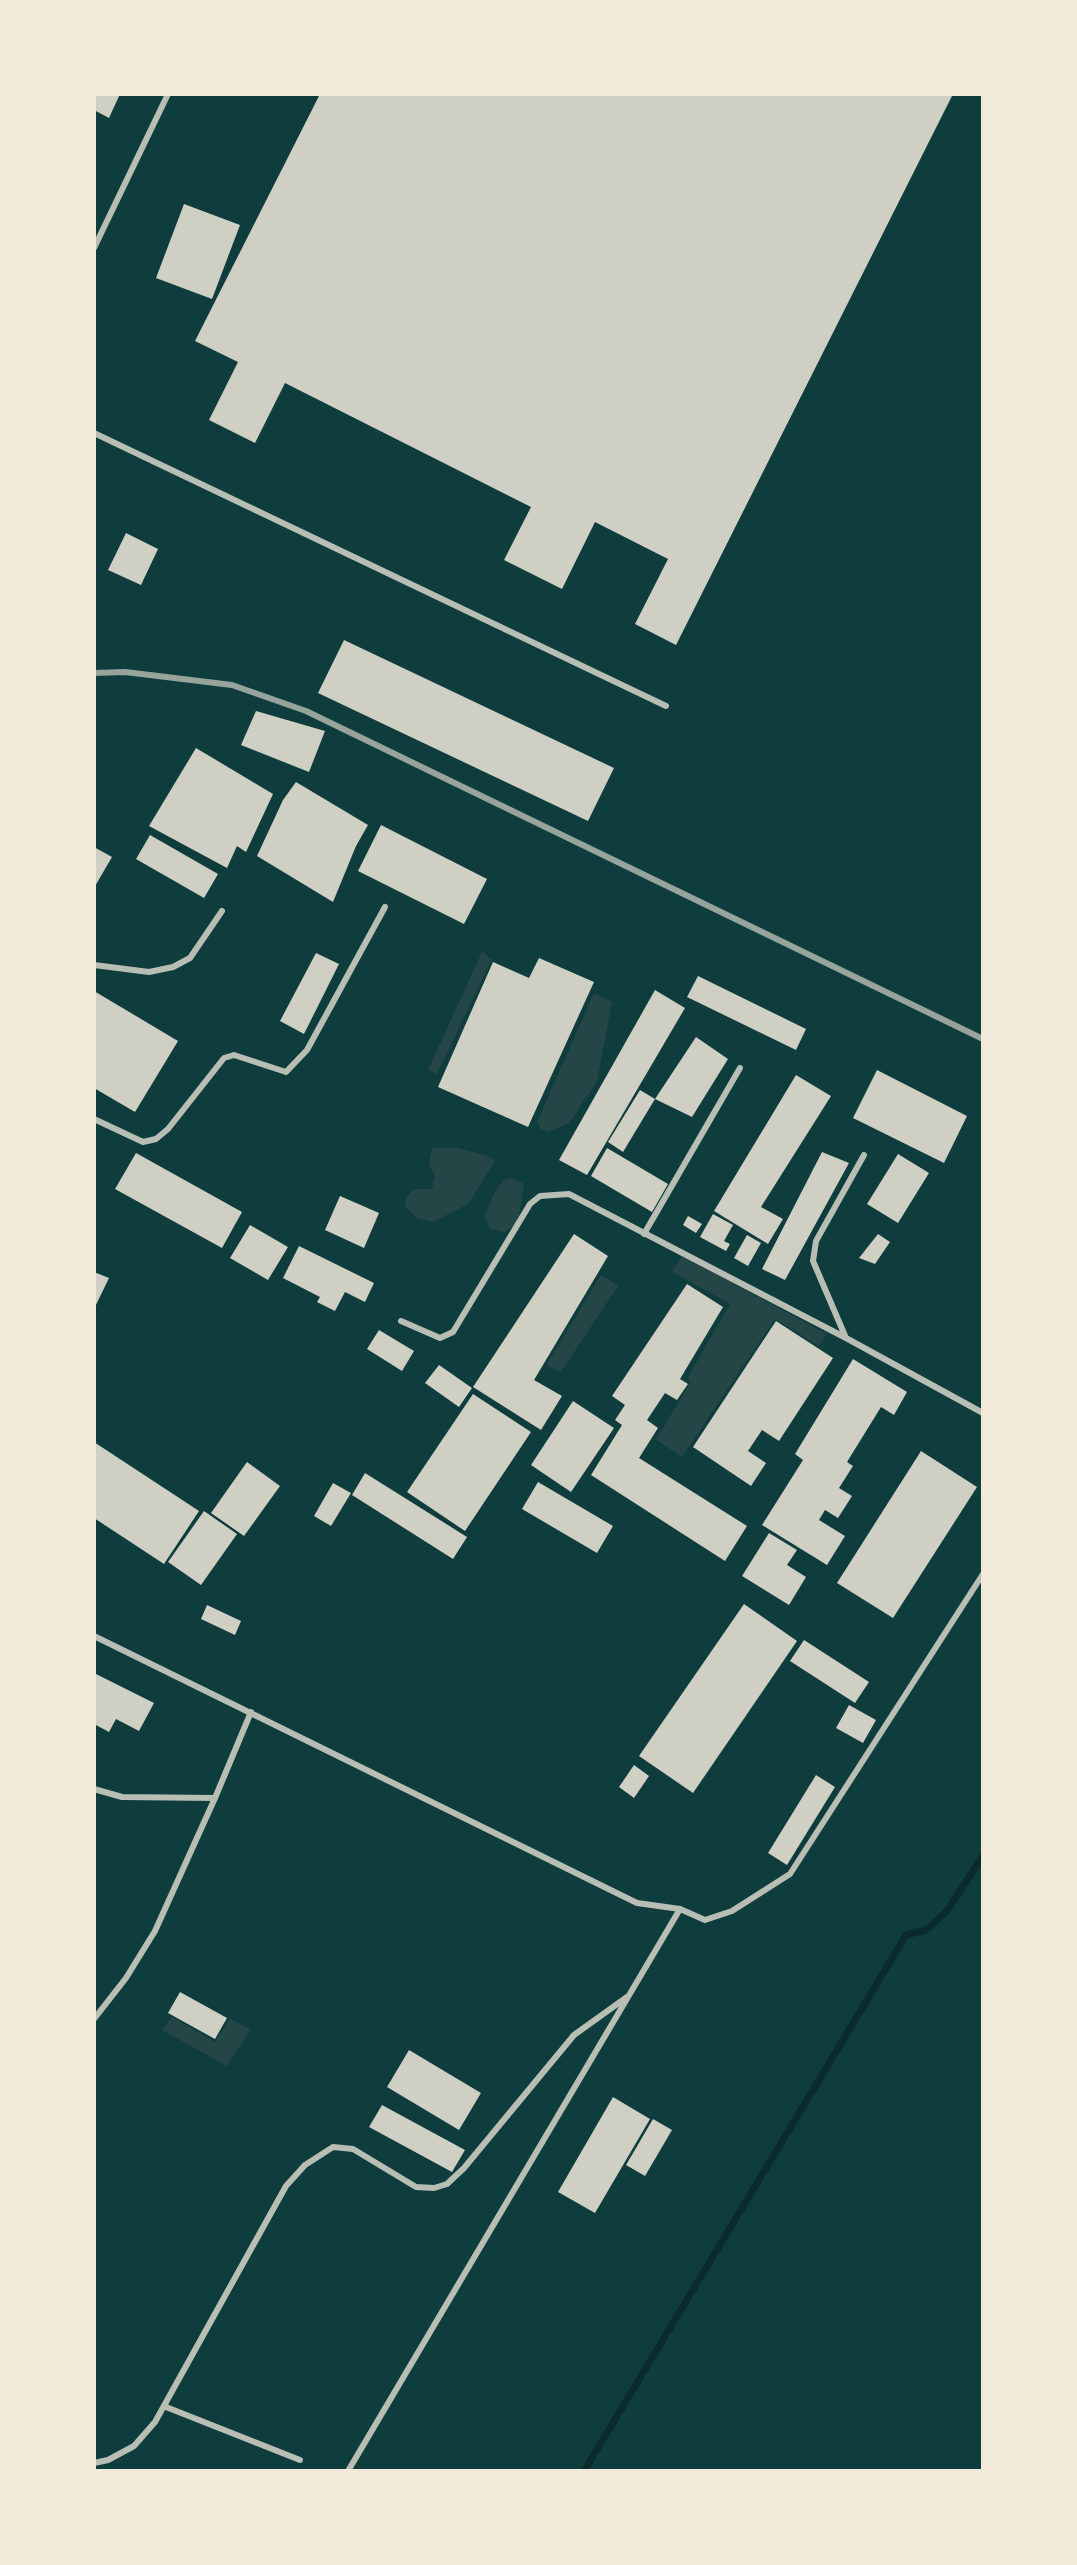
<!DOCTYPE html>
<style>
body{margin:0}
#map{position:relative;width:1077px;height:2565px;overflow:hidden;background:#0f3d3e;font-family:"DejaVu Sans",sans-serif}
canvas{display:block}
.frame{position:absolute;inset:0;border:96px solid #f1e9da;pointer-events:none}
</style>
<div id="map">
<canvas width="1077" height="2565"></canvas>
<div class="frame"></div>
</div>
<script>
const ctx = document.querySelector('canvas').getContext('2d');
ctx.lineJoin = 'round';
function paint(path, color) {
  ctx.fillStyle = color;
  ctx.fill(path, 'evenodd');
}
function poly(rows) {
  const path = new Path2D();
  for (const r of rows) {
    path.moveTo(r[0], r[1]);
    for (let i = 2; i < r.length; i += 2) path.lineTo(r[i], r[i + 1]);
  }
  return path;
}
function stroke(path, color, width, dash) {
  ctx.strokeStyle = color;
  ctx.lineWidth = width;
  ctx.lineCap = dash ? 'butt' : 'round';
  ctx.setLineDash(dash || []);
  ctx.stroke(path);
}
const green = poly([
 [482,952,492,959,437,1074,428,1070],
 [594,993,612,1002,597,1081,569,1123,548,1132,541,1129,537,1122],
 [432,1148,458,1148,488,1156,495,1161,468,1204,433,1222,417,1218,405,1207,406,1197,414,1189,432,1189,435,1176,429,1164],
 [512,1178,524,1184,518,1223,505,1232,490,1229,484,1216,493,1196,503,1180],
 [682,1256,827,1334,819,1346,775,1319,682,1457,656,1440,690,1383,688,1377,730,1304,672,1272],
 [601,1275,618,1286,561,1372,546,1365],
 [172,2017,215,2042,230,2018,250,2030,227,2066,162,2030]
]);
const stream = poly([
 [584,2471,906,1935,926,1930,946,1912,983,1856]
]);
const building = poly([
 [94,94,120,94,109,118,94,110],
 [320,94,953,94,676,645,635,624,668,559,595,522,562,589,504,560,531,507,285,383,255,443,209,420,238,362,195,341],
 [184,204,240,225,212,299,156,278],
 [126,533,158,549,141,585,108,570],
 [344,640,614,768,588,821,318,693],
 [256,711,325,731,309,772,241,745],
 [196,748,273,794,246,852,237,846,227,868,149,826],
 [296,782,368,825,356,846,333,902,257,856,283,800],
 [381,825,487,879,464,924,358,871],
 [150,835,218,874,204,898,136,859],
 [94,847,112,857,94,888],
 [316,953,339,964,304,1034,280,1021],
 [539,958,594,982,528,1127,438,1087,493,962,529,978],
 [698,976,806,1029,796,1050,687,997],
 [655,990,685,1008,587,1175,559,1160],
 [94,991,178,1041,135,1112,94,1088],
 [696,1037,728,1059,692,1117,655,1099],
 [877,1070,967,1116,944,1163,853,1118],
 [796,1075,831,1096,761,1207,783,1219,768,1244,714,1211],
 [640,1090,655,1099,623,1152,608,1142],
 [607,1148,668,1184,652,1212,591,1176],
 [822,1152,849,1163,785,1280,762,1269],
 [136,1153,242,1212,222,1248,115,1189],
 [898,1154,929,1173,898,1223,867,1204],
 [340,1196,379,1213,364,1248,325,1230],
 [713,1214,733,1225,724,1241,730,1244,726,1251,700,1237],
 [688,1216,702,1224,696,1233,683,1225],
 [250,1225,288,1247,268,1280,230,1258],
 [574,1234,608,1256,534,1380,562,1396,541,1430,473,1387],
 [878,1234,890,1242,875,1264,859,1258],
 [747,1235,761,1243,748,1266,734,1258],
 [299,1246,374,1283,365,1302,345,1292,335,1311,317,1302,320,1297,283,1278],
 [94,1272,109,1278,94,1309],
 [687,1284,723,1307,680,1379,688,1384,677,1400,665,1393,647,1420,658,1428,639,1458,747,1526,725,1561,591,1475,622,1425,615,1420,625,1405,612,1396],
 [776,1321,833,1358,779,1441,762,1430,748,1451,766,1463,751,1486,693,1447],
 [379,1330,414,1351,402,1371,367,1349],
 [853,1359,907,1392,894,1415,881,1407,847,1462,853,1466,839,1488,852,1496,838,1518,825,1510,819,1520,845,1536,827,1565,762,1525,803,1460,795,1454],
 [439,1365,472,1388,459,1407,425,1383],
 [473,1394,531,1432,465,1531,407,1492],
 [573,1401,614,1428,571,1492,531,1465],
 [94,1442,199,1511,164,1564,94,1518],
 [921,1451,977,1487,893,1618,837,1583],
 [247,1462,280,1486,244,1536,211,1513],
 [365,1473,467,1537,453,1559,352,1495],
 [538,1482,613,1526,597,1553,522,1509],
 [333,1483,351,1493,331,1526,314,1516],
 [204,1511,237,1534,201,1585,168,1562],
 [769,1533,797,1550,787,1565,806,1577,789,1605,742,1576],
 [744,1604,797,1641,693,1793,639,1756],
 [207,1605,241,1621,235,1635,201,1619],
 [804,1640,869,1682,855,1703,790,1661],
 [94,1673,154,1703,139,1731,116,1719,109,1732,94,1724],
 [849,1705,876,1720,863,1743,836,1728],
 [634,1765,649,1776,634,1798,619,1787],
 [816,1775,835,1787,787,1865,768,1853],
 [180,1992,227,2018,215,2039,168,2013],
 [409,2050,481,2093,459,2130,387,2087],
 [613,2097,650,2119,595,2213,558,2192],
 [382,2105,465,2150,452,2172,369,2127],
 [653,2119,672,2130,645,2176,626,2165]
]);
const service = poly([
 [94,248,168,94],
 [94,433,666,706],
 [94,965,149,972,173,967,190,958,222,911],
 [94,1119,143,1142,156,1139,168,1129,224,1058,234,1055,286,1072,307,1050,385,907],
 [644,1234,740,1068],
 [401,1321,440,1338,453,1332,530,1204,540,1196,569,1194,846,1338,983,1413],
 [846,1338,813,1261,816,1241,864,1155],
 [94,1636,637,1903,680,1909,705,1920,732,1911,790,1874,983,1574],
 [94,1789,122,1797,215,1798,251,1712],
 [94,2019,126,1978,155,1931,215,1798],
 [166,2407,300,2460],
 [94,2463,108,2460,134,2446,155,2422,286,2186,305,2165,333,2147,353,2149,416,2187,434,2188,447,2184,464,2168,574,2035,627,1997],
 [348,2471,680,1909]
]);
const rail = poly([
 [94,673,125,672,232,685,306,711,983,1039]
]);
paint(green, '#244646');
stroke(stream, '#0a2a2b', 7);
paint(building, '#cfcfc3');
stroke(service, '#b8beb3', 6);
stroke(rail, '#97a49c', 6);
</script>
